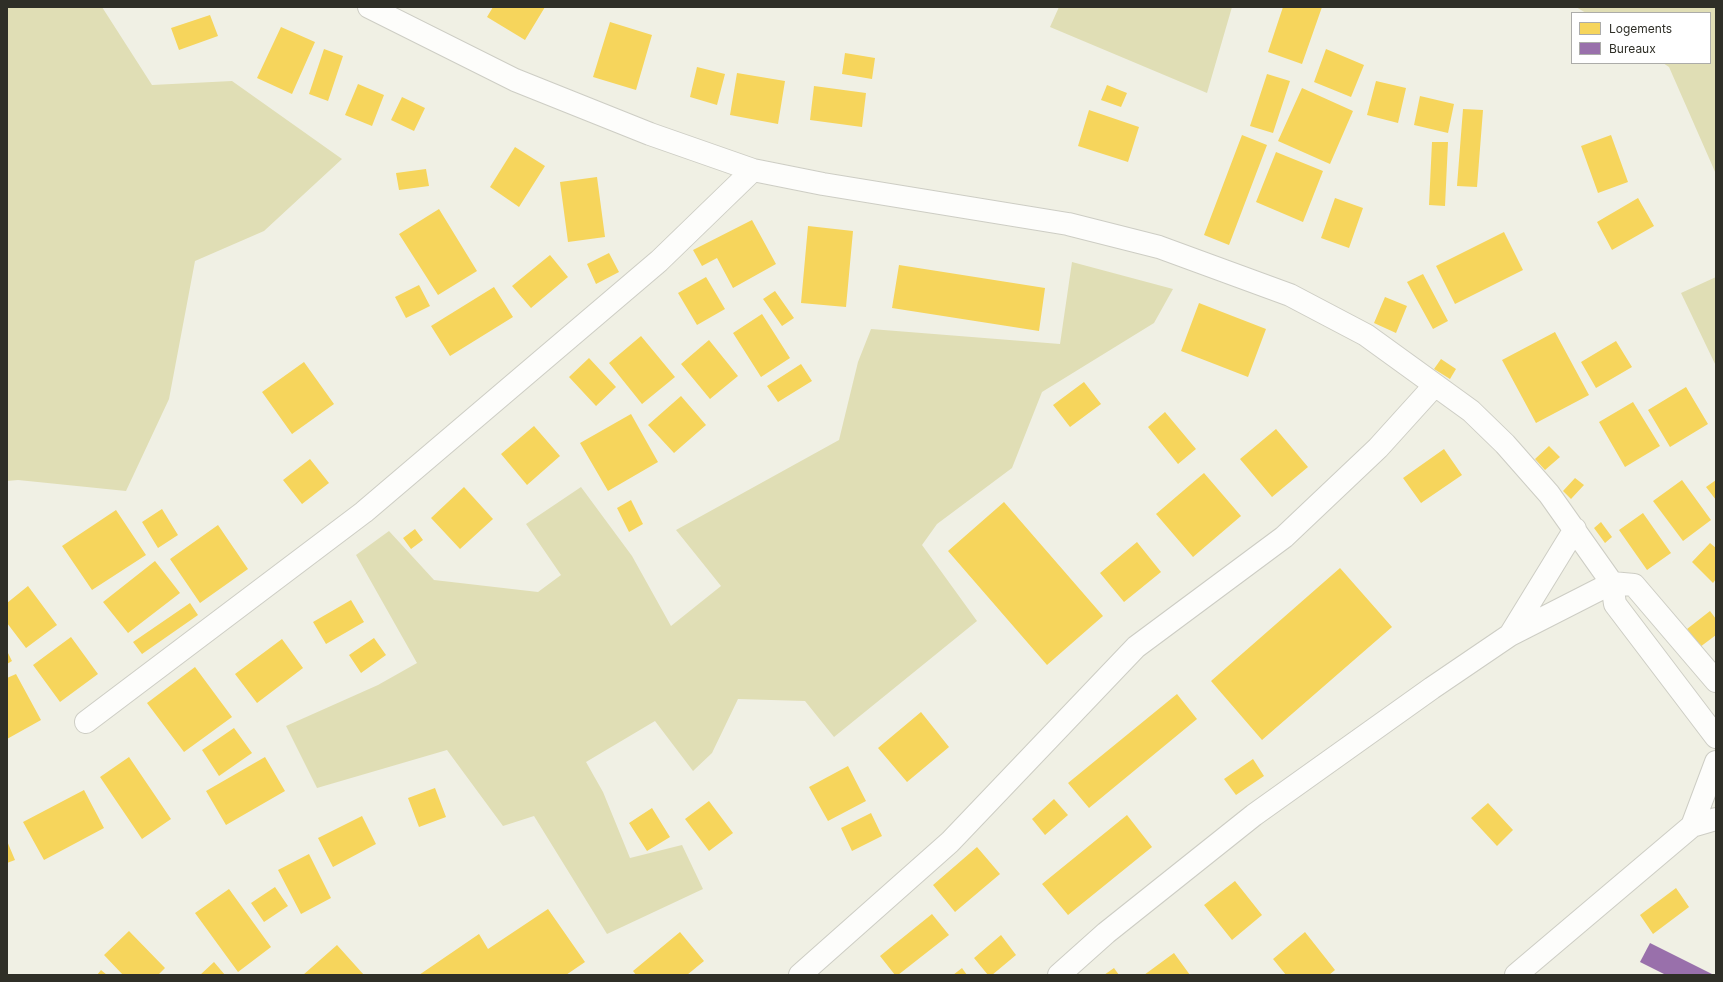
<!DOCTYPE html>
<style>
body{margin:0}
#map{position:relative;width:1723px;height:982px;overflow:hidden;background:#f0f0e4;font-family:Inter,sans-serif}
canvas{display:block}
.frame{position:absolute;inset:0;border:8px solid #2f2f27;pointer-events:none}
.legend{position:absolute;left:1571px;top:12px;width:140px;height:52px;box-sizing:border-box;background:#fff;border:1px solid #acaca9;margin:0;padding:5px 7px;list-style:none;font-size:12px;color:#2f2f27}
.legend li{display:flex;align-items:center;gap:8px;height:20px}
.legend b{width:20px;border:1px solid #acaca9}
</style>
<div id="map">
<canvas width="1723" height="982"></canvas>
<div class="frame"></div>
<ul class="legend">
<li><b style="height:11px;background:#f6d55c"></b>Logements</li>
<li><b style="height:11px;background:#9970ab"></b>Bureaux</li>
</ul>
</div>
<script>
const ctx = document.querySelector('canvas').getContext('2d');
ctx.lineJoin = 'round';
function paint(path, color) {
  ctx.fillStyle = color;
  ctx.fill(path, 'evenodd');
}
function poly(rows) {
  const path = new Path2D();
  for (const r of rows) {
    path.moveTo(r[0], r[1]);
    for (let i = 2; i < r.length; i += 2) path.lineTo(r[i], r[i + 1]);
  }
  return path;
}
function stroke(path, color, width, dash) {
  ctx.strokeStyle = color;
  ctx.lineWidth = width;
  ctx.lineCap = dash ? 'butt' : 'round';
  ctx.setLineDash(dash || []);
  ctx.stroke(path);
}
const green = poly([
 [7,7,102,7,152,85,232,81,342,159,264,231,195,261,169,399,126,491,18,480,7,481],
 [1059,7,1232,7,1207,93,1050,27],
 [1576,7,1716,7,1716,174,1669,67,1663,63,1710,63,1710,13,1586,13],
 [1072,262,1173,289,1154,323,1042,392,1012,468,937,524,922,545,977,621,834,737,805,701,738,699,712,753,693,771,655,721,586,762,603,792,630,858,682,845,703,889,607,934,534,816,503,826,447,750,317,788,286,726,378,685,417,663,356,555,389,531,434,580,538,592,561,575,526,524,581,487,632,556,671,626,721,586,676,530,839,440,858,362,871,329,1060,344],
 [1716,277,1716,366,1681,293]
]);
const homes = poly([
 [493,7,545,7,525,40,487,17],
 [1283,7,1322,7,1302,64,1268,52],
 [210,15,218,36,179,50,171,28],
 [610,22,652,35,636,90,593,77],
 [281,27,315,42,292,94,257,78],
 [324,49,343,56,328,101,309,94],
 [1326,49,1364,65,1351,97,1314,82],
 [845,53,875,58,872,79,842,74],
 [697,67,725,74,717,105,690,97],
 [737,73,785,81,778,124,730,115],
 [1267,74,1290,81,1273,133,1250,126],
 [1376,81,1406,88,1398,123,1367,115],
 [358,84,384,95,372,126,345,115],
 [1107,85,1127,93,1121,107,1101,100],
 [814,86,866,93,862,127,810,120],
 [1302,88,1353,111,1330,164,1278,141],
 [1420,96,1454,104,1448,133,1414,125],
 [402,97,425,108,414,131,391,120],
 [1463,109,1483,110,1477,187,1457,186],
 [1089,110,1139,127,1128,162,1078,146],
 [1242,135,1267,145,1229,245,1204,235],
 [1611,135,1628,182,1598,193,1581,146],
 [1432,142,1448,142,1445,206,1429,205],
 [515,147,545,166,519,207,490,187],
 [1276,152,1323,171,1303,222,1256,202],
 [426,169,429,186,399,190,396,173],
 [597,177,605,237,568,242,560,182],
 [1335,198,1363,208,1349,248,1321,238],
 [1638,198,1654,226,1612,250,1597,222],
 [439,209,477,271,438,295,399,234],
 [752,220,776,264,733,288,717,258,702,266,693,250],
 [808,226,853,231,846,307,801,303],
 [1504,232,1523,270,1455,304,1436,266],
 [609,253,619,272,596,284,587,264],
 [550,255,568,277,531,308,512,286],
 [899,265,1045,288,1039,331,892,308],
 [1423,274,1448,321,1433,329,1407,282],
 [706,277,725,309,697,325,678,293],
 [419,285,430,306,406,318,395,297],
 [494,287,513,317,450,356,431,326],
 [775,291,794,318,782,326,763,299],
 [1385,297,1407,306,1396,333,1374,323],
 [1199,303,1266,329,1248,377,1181,351],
 [762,314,790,358,761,377,733,333],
 [1555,332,1589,395,1536,423,1502,360],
 [641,336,675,377,642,404,609,363],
 [709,340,738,376,710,399,681,364],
 [1616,341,1632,367,1596,388,1581,362],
 [589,358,616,387,596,406,569,377],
 [1441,359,1456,369,1450,379,1434,369],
 [304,362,334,404,292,434,262,392],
 [801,364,812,381,778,402,767,386],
 [1084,382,1101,404,1070,427,1053,405],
 [1686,387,1708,424,1670,447,1648,410],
 [681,396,706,425,674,453,648,425],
 [1633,402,1660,446,1625,467,1599,422],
 [1165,412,1196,449,1178,464,1148,427],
 [631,414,658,462,608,491,580,443],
 [534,426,560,456,527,485,501,454],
 [1276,429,1308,467,1272,497,1240,459],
 [1549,446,1560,457,1545,470,1535,459],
 [1444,449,1462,475,1421,503,1403,478],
 [310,459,329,483,302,504,283,480],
 [1204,473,1241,516,1193,557,1156,514],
 [1575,478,1584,485,1571,499,1563,491],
 [1682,480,1711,520,1683,541,1653,501],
 [1716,480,1716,500,1706,487],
 [464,487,493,519,460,549,431,518],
 [631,500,643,524,629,532,617,508],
 [1004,502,1103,616,1047,665,948,551],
 [162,509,178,535,158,548,142,522],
 [116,510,146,555,92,590,62,546],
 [1643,513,1671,553,1647,570,1619,530],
 [1601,522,1612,537,1605,543,1594,528],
 [218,525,248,569,200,603,170,559],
 [415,529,423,540,411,549,403,538],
 [1137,542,1161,572,1124,602,1100,573],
 [1710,543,1716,548,1716,579,1713,583,1692,562],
 [155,561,180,593,128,633,103,602],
 [1340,568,1392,627,1262,740,1211,681],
 [28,586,57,625,26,648,7,623,7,603],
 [351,600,364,622,326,644,313,622],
 [190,603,198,615,142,654,133,642],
 [1710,611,1716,619,1716,635,1700,647,1687,629],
 [71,637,98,674,60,702,33,665],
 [374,638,386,655,361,673,349,655],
 [282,639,303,668,257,703,235,674],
 [7,651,12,661,7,664],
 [195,667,232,717,184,752,147,703],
 [16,674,41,720,7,739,7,678],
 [1177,694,1197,719,1089,808,1068,783],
 [921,712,949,747,907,782,878,748],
 [234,728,252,753,219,776,202,750],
 [129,757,171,819,142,839,100,777],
 [265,757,285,791,226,825,206,791],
 [1253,759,1264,776,1236,795,1224,779],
 [848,766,866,801,828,821,809,787],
 [435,788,446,817,419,827,408,798],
 [84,790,104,828,44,860,23,822],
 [1054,799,1068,815,1045,835,1032,819],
 [709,801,733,833,709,851,685,819],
 [1488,803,1513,830,1497,846,1471,818],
 [652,808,670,837,647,851,629,823],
 [871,813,882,836,852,851,841,828],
 [1127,815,1152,847,1068,915,1042,884],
 [362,816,376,844,333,867,318,838],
 [7,841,15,860,7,863],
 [977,847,1000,874,955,912,933,885],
 [309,854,331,898,301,914,278,870],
 [1235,881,1262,915,1232,940,1204,905],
 [275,887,288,906,264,922,251,903],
 [1676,888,1689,907,1653,934,1640,915],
 [229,889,271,947,238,972,195,913],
 [548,909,585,962,566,975,419,975,479,934,488,949],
 [932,914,949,935,898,975,895,975,880,956],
 [129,931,165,968,158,975,123,975,104,955],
 [680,932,704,961,687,975,636,975,633,971],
 [1305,932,1335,970,1329,975,1286,975,1273,959],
 [1001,935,1016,955,992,975,988,975,974,958],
 [337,945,364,975,303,975],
 [1174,953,1190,975,1144,975],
 [214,962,225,975,200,975],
 [962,968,967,975,953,975],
 [1114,968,1119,975,1104,975],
 [101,970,107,975,97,975]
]);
const offices = poly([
 [1650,943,1714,975,1666,975,1640,962]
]);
const minor = poly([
 [369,7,515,80,650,134,753,170,823,184,1068,224,1159,247,1290,295,1366,335,1471,411,1505,444,1549,494,1612,583,1615,604,1716,737],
 [1510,635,1575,529],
 [86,722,364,512,659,261,753,170],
 [1692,826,1716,762],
 [800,975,950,842,1136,647,1284,537,1378,448,1435,385],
 [1059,975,1106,933,1254,815,1432,688,1510,635,1612,583,1634,585,1716,681],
 [1516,975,1692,826,1716,819]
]);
paint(green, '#e0deb5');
paint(homes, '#f6d55c');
paint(offices, '#9970ab');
stroke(minor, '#cdcdc4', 24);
stroke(minor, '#fdfdfb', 22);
</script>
